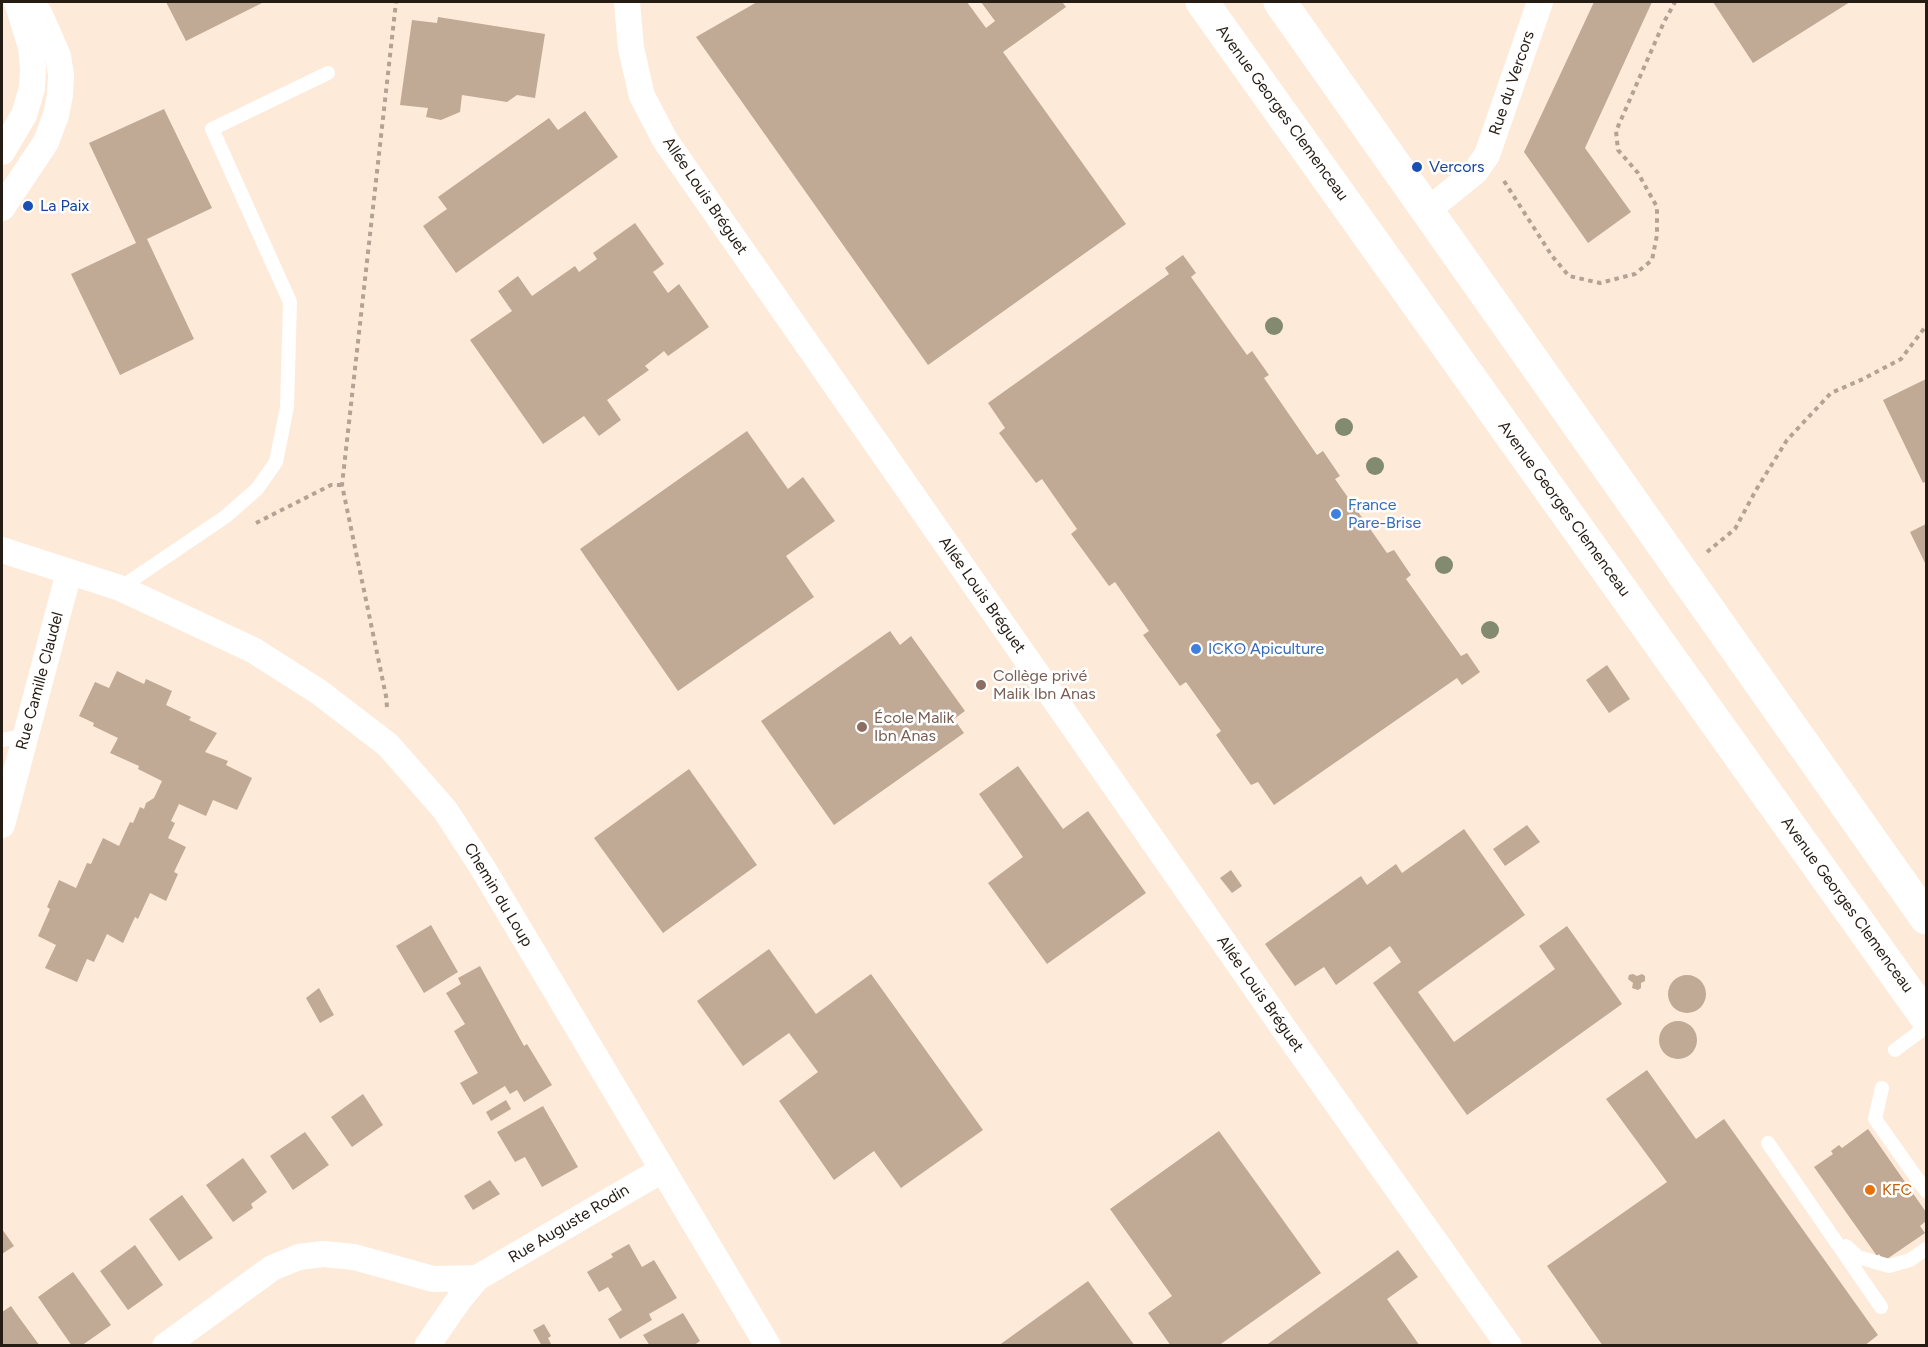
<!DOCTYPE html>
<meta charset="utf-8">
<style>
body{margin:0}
#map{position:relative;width:1928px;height:1347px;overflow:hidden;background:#feead9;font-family:Figtree,sans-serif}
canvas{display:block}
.frame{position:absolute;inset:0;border:3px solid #251c14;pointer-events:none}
</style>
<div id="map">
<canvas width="1928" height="1347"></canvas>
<div class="frame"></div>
</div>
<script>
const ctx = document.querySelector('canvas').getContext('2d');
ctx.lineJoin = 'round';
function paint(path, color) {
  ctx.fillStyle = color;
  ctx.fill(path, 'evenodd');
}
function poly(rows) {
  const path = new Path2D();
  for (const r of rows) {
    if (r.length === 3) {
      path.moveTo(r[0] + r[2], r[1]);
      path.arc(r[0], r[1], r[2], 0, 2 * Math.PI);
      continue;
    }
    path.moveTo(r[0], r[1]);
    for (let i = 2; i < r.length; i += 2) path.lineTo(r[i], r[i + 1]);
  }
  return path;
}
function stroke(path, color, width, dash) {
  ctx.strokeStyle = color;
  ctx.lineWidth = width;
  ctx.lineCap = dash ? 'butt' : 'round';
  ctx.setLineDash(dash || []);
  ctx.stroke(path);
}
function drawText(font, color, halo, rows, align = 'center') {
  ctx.font = font + ' Figtree,sans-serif';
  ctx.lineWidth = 5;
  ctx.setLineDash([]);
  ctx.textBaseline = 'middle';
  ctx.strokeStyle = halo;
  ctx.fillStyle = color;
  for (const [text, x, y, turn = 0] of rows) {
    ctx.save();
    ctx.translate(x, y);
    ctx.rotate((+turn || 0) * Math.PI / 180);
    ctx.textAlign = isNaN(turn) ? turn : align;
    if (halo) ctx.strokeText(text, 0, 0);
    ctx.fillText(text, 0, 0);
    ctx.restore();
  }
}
const building = poly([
 [166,2,264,2,186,41],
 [757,2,967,2,986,28,995,21,981,2,1062,2,1066,7,1003,52,1126,224,928,365,696,37],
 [1594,2,1652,2,1585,148,1631,212,1588,243,1524,152],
 [1713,2,1850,2,1753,63],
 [438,17,545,34,535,98,517,95,507,102,462,95,460,112,441,120,426,117,428,108,400,105,412,20,437,23],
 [164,109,212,208,147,239,194,339,120,375,71,274,136,243,89,143],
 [585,111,618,157,456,273,423,226,447,209,438,197,549,118,558,130],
 [635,223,664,264,653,272,668,293,679,284,709,327,668,356,664,351,645,366,649,370,607,400,621,420,599,436,584,416,543,444,470,340,512,311,498,291,518,276,532,296,575,266,579,272,597,259,593,253],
 [1183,255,1196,273,1191,277,1247,355,1252,351,1269,375,1264,378,1317,455,1323,451,1340,476,1335,479,1387,553,1394,550,1411,575,1406,579,1461,656,1467,653,1480,672,1462,685,1457,678,1274,805,1258,782,1251,785,1216,735,1221,731,1186,682,1180,686,1143,635,1149,631,1115,582,1109,586,1071,534,1077,529,1042,479,1036,483,999,433,1005,428,988,403,1169,274,1165,268],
 [1926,379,1926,481,1923,483,1883,400],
 [747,431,788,489,803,477,835,521,786,556,814,597,678,691,580,549],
 [1926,524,1926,565,1910,532],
 [890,631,900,645,911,636,965,711,954,719,964,733,834,825,761,721],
 [1607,665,1630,699,1609,713,1586,680],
 [117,671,144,684,146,679,172,691,166,705,191,717,189,720,217,733,205,752,228,761,226,765,252,778,237,810,213,800,206,816,179,804,171,821,175,823,168,838,186,847,174,872,178,874,166,901,150,893,138,919,135,917,123,943,107,934,94,962,87,959,77,982,45,968,56,945,38,936,50,909,47,907,59,880,76,888,87,863,91,864,103,838,119,846,130,822,133,823,140,807,144,809,146,803,154,798,162,781,138,769,139,766,110,753,118,738,93,726,94,723,79,716,95,682,109,688],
 [1018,766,1063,829,1088,811,1146,893,1047,964,988,883,1023,857,979,794],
 [689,769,757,865,663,933,594,838],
 [1527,825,1540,842,1505,866,1493,849],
 [1464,829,1525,915,1418,992,1454,1042,1555,969,1539,946,1567,926,1622,1004,1467,1115,1373,983,1401,962,1390,946,1336,985,1324,967,1295,986,1265,944,1361,876,1367,885,1396,864,1402,873],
 [1231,870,1242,886,1232,893,1220,878],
 [431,925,458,972,424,993,396,946],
 [769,949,816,1014,871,974,983,1130,901,1188,874,1151,834,1180,779,1101,818,1072,789,1033,743,1066,697,1001],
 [480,966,524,1046,527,1044,552,1085,524,1102,517,1090,510,1094,505,1086,473,1105,460,1083,478,1073,454,1031,465,1024,446,993,461,984,458,978],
 [1633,974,1637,976,1642,974,1645,976,1645,981,1641,983,1641,988,1638,990,1632,988,1633,983,1628,979,1629,975],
 [1687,994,19],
 [319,988,334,1015,320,1023,306,998],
 [1678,1040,19],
 [1647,1070,1696,1139,1724,1119,1878,1335,1864,1346,1603,1346,1547,1266,1667,1182,1606,1099],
 [363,1094,383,1125,352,1147,331,1117],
 [506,1100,511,1109,491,1121,486,1112],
 [543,1106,578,1167,542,1187,525,1157,515,1162,497,1132],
 [1868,1129,1926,1212,1926,1221,1920,1226,1925,1233,1884,1261,1879,1254,1877,1256,1814,1167,1833,1154,1831,1151,1839,1145,1842,1148],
 [1219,1131,1321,1273,1218,1346,1171,1346,1148,1313,1172,1296,1110,1209],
 [305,1132,329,1165,293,1190,270,1156],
 [243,1158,267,1192,251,1204,253,1208,233,1222,206,1185],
 [490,1180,500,1194,473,1210,464,1196],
 [182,1195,213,1238,179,1261,149,1219],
 [2,1229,14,1246,2,1254],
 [629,1244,642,1267,654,1260,677,1298,649,1314,652,1320,620,1339,608,1319,622,1310,608,1287,599,1292,587,1272,613,1257,611,1254],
 [135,1245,163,1285,128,1310,100,1271],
 [1398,1250,1418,1277,1387,1299,1420,1346,1265,1346],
 [73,1272,111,1325,81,1346,72,1346,38,1297],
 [1088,1281,1135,1346,998,1346],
 [11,1306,18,1316,40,1346,2,1346,2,1312],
 [683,1313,700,1341,693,1346,650,1346,643,1335],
 [544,1324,551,1336,548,1338,552,1346,542,1346,533,1330]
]);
const path = poly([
 [1504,181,1552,256,1569,276,1600,283,1635,274,1652,260,1657,235,1657,207,1638,173,1618,150,1616,131,1664,22,1675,2],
 [256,523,331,485,342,485],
 [1707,552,1735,529,1756,490,1787,440,1831,393,1863,379,1901,359,1926,326],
 [387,707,386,696,342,485,396,2]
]);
const lane = poly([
 [120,588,225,517,257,489,276,462,287,407,290,302,212,129,328,73],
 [2,740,24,736],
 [1895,1050,1926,1027],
 [1882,1088,1875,1119,1926,1191],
 [1768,1143,1881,1307],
 [1846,1246,1858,1257,1889,1266,1910,1260,1926,1249]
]);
const street = poly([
 [627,2,631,48,642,96,665,140,1287,1033,1509,1346],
 [2,152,24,115,32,88,33,69,31,47,17,2],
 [2,208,46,142,56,115,60,95,61,75,58,56,40,15,32,2],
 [1428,210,1475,172,1487,155,1540,2],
 [2,550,120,588,253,650,319,692,388,745,445,810,482,867,768,1346],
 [2,825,69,572],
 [477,1278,662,1170],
 [165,1346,272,1268,299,1257,323,1254,354,1257,433,1279,477,1278,458,1301,427,1346]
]);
const secondary = poly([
 [1202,2,1926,1017],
 [1280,2,1926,918]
]);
const trees = [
 [1274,326],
 [1344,427],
 [1375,466],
 [1444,565],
 [1490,630]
];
const markers = [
 [1417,167,6,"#1a4fb4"],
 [28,206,6,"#1a4fb4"],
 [1336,514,6,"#3f7fe0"],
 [1196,649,6,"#3f7fe0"],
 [981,685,6,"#8d6e63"],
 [862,727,6,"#8d6e63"],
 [1870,1190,6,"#e8710a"]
];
const streetNames = [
 ["Rue du Vercors",1512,83,-71],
 ["Avenue Georges Clemenceau",1282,113,54],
 ["Allée Louis Bréguet",705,196,56],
 ["Avenue Georges Clemenceau",1564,509,54],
 ["Allée Louis Bréguet",982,595,55],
 ["Rue Camille Claudel",40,681,-75],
 ["Chemin du Loup",498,895,59],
 ["Avenue Georges Clemenceau",1847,905,54],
 ["Allée Louis Bréguet",1260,994,55],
 ["Rue Auguste Rodin",569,1224,-31]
];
const transitNames = [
 ["Vercors",1429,167],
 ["La Paix",40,206]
];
const shopNames = [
 ["France",1348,505],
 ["Pare-Brise",1348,523],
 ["ICKO Apiculture",1208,649]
];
const educationNames = [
 ["Collège privé",993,676],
 ["Malik Ibn Anas",993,694],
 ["École Malik",874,718],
 ["Ibn Anas",874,736]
];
const foodNames = [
 ["KFC",1882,1190]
];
paint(building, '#c0a995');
stroke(path, '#b3a395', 4, [4.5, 4.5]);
stroke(lane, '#fff', 14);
stroke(street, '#fff', 26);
stroke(secondary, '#fff', 33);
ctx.fillStyle = '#828b6f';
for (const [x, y] of trees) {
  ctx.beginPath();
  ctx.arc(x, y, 9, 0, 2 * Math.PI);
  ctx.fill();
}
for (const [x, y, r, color] of markers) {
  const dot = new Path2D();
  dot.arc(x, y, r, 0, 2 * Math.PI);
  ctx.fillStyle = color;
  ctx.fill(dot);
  stroke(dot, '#fff', 2);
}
drawText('16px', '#251c14', '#fff', streetNames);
drawText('16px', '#164399', '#fff', transitNames, 'left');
drawText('16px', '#366cbe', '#fff', shopNames, 'left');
drawText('16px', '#785e54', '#fff', educationNames, 'left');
drawText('16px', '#c56008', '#fff', foodNames, 'left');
</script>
